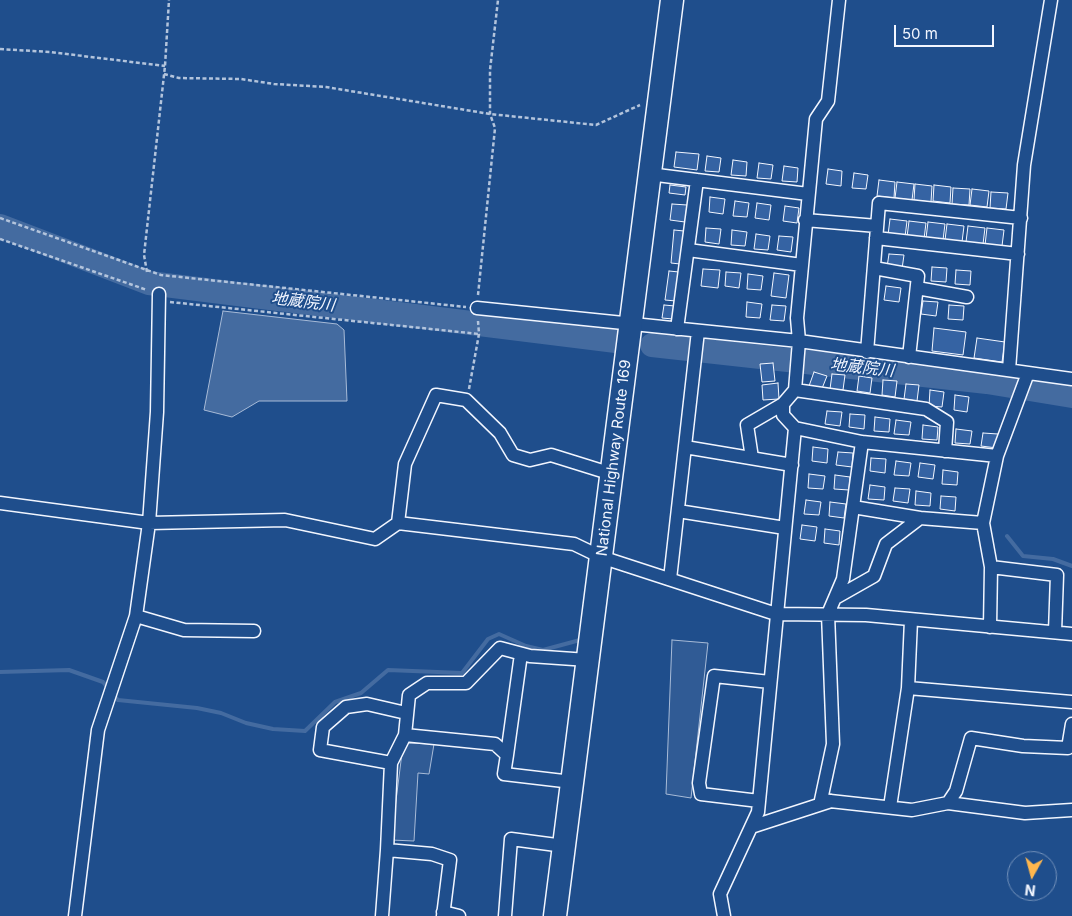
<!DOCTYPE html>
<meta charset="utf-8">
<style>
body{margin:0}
#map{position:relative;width:1072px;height:916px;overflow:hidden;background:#1f4e8c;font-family:Inter,sans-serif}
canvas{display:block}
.north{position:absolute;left:1007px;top:851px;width:50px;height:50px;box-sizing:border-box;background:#1f4e8c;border:1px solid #7391ba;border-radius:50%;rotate:187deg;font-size:14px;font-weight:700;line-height:20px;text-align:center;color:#f2f6ff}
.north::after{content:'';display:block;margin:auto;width:18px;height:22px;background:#ffb74d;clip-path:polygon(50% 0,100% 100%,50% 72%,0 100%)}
.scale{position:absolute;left:894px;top:25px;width:100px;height:22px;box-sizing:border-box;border:2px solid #f2f6ff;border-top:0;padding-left:6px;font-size:15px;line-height:18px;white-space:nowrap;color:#f2f6ff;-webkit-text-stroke:4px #1f4e8c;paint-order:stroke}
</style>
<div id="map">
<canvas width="1072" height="916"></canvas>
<div class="north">N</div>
<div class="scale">50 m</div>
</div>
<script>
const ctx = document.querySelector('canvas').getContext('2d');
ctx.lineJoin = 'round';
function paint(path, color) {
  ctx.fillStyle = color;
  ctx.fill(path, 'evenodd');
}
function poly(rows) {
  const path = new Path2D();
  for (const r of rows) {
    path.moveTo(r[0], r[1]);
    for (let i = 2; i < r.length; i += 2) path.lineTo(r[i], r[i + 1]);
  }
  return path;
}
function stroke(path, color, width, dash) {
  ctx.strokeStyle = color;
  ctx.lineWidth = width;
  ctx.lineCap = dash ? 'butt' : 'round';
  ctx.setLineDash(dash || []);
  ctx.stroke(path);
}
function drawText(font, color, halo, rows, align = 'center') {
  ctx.font = font + ' Inter,"Noto Sans JP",sans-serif';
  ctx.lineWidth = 4;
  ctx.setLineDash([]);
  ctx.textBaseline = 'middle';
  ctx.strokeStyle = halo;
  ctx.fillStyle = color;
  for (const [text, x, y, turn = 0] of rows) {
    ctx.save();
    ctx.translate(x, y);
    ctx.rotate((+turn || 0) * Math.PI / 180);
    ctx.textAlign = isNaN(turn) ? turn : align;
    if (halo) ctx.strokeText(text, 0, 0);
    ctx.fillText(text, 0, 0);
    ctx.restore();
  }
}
const built = poly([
 [672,640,708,643,691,798,666,794,672,640],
 [408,743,434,744,429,774,418,773,414,841,391,840,402,753,408,743]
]);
const water = poly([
 [223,311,337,324,344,330,347,401,259,401,232,417,204,410,223,311]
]);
const stream = poly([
 [1007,536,1023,556,1053,559,1072,566],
 [0,672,69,670,103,682,108,688],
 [112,694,118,700,197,708,221,713,246,723,273,729,305,731,335,702,361,693,388,670,462,673,488,639,499,634,526,646,543,650,580,640]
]);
const river = poly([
 [0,226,149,283,616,341],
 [652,345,987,382,1072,396]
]);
const building = poly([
 [676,152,699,154,697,170,674,167,676,152],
 [707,156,721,158,719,172,705,171,707,156],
 [733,160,747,162,746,176,731,175,733,160],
 [759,163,773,165,771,179,757,178,759,163],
 [784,166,798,168,797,182,782,181,784,166],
 [828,169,842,171,841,186,826,184,828,169],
 [854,173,868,175,866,189,852,188,854,173],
 [879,180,895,182,894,198,877,196,879,180],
 [897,182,914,184,912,200,895,198,897,182],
 [915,184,932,186,931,202,914,200,915,184],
 [670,185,686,187,685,195,669,193,670,185],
 [934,185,951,187,950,203,933,201,934,185],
 [953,188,970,189,969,205,952,204,953,188],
 [972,189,989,191,987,207,970,205,972,189],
 [991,192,1008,193,1006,209,990,208,991,192],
 [710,197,725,199,723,214,709,212,710,197],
 [735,201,749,203,747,217,733,216,735,201],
 [757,203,771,205,769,220,755,218,757,203],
 [672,204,687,205,685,222,670,220,672,204],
 [785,206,799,208,797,223,783,221,785,206],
 [890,219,907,221,905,237,888,235,890,219],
 [909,221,926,223,924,239,907,237,909,221],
 [928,222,945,224,943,240,926,238,928,222],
 [947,224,964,226,962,242,945,240,947,224],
 [968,226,985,228,983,244,966,242,968,226],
 [706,228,721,229,719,244,705,242,706,228],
 [987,228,1004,230,1002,246,985,245,987,228],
 [674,230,684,231,680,264,671,263,674,230],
 [732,230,747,232,745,246,731,245,732,230],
 [756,234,770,236,768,250,754,249,756,234],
 [779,236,793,237,791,252,777,250,779,236],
 [889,254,904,255,902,269,887,267,889,254],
 [932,267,947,268,946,282,931,281,932,267],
 [703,269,720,270,718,288,701,286,703,269],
 [956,270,971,271,970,285,955,284,956,270],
 [669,271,679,272,676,301,665,300,669,271],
 [726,272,741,273,739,288,725,286,726,272],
 [774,273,789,275,786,298,771,296,774,273],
 [748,274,763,276,761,290,747,289,748,274],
 [886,286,901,288,899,302,884,300,886,286],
 [923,301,938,302,936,316,921,314,923,301],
 [747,302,762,304,760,318,746,317,747,302],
 [664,305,675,306,673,319,662,318,664,305],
 [772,305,786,306,784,321,770,320,772,305],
 [949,305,964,306,963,320,948,319,949,305],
 [934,328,966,332,963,355,932,351,934,328],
 [977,338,1005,342,1002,362,974,358,977,338],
 [773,363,775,381,762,382,760,364,773,363],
 [814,372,827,376,821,391,809,386,814,372],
 [832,374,845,375,843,390,830,389,832,374],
 [859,376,872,378,870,393,857,391,859,376],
 [883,380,897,381,895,397,882,395,883,380],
 [778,383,779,399,763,400,762,385,778,383],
 [906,384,919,385,917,401,904,399,906,384],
 [930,390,944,392,942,407,929,406,930,390],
 [955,395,969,397,967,412,954,410,955,395],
 [827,411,842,412,840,426,825,424,827,411],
 [850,414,865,415,864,429,849,427,850,414],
 [875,417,890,419,889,432,874,431,875,417],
 [896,420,911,422,909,435,894,434,896,420],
 [923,425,938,427,937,440,922,439,923,425],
 [956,429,972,431,970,444,955,443,956,429],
 [983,433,998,434,997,448,981,446,983,433],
 [813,447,828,449,827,463,812,461,813,447],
 [838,452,853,453,852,467,836,465,838,452],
 [871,458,886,459,885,473,870,471,871,458],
 [896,461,911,463,909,476,894,475,896,461],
 [920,463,935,465,933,479,918,477,920,463],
 [943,470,958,472,957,485,942,484,943,470],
 [809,474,825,476,823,489,808,488,809,474],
 [835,475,850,477,849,490,834,489,835,475],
 [870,485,885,487,884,500,868,499,870,485],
 [895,488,910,489,908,503,893,501,895,488],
 [916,491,931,493,930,506,915,505,916,491],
 [941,496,956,497,955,511,940,509,941,496],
 [806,500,821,502,819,515,804,514,806,500],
 [830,502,846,504,844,518,829,516,830,502],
 [802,525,817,527,815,541,800,539,802,525],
 [825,529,840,531,839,545,824,543,825,529]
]);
const path = poly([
 [0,49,50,52,165,66],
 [164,74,179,78,241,79,274,84,326,87,490,114,596,125,640,105],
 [0,218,161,275,466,307],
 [0,239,147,290],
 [147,272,144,255,165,66,169,0],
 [478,295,495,128,490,114,490,70,498,0],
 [170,302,479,334],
 [469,389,479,334,478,321]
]);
const street = poly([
 [649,174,808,194],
 [805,220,877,226],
 [876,238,1018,254],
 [688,250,802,265],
 [874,268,918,276,909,357],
 [917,288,967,297],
 [477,308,799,341,1072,379],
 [677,329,697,180],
 [867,352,879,203,1021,218],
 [1009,370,1024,165,1051,0],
 [795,390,926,409,947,422,945,451],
 [795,428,862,442,997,456],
 [862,442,843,579,828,614,833,744,821,800,912,810,948,803,956,791,971,738,1023,746,1068,748,1072,724],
 [685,447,792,465],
 [752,458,747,425,783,404],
 [0,503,149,523,285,520,375,539,398,523,574,544,601,557,776,614,866,615,1072,634],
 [853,507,920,518],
 [678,511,785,528],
 [398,523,405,464,436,395,466,400,500,433,513,455,530,460,551,455,612,474],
 [991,567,1057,575,1055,632],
 [670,579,698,331],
 [837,597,874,576,886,544,920,518,983,523],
 [136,616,184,630,254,631],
 [990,627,991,567,983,523,997,456,1028,373],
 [908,688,1072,702],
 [405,735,495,744,507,755,504,774,572,782],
 [507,755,521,654],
 [391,763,320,750,323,727,346,707,367,704,406,713],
 [759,801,701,794,699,783,714,676,770,682],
 [948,803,1025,813,1072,810],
 [890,807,908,688,911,620],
 [751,827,831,801],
 [443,912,459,916],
 [75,916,98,730,136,616,149,523,157,412,159,294],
 [382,916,387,850],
 [443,916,450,860,432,854,387,850,391,763,405,735,409,695,427,683,466,683,500,648,530,656,588,660],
 [505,916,511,839,564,846],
 [724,916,720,894,758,812,795,428,783,415,783,404,795,390,799,341,797,318,816,119,828,101,839,0]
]);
const highway = poly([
 [555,916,672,0]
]);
const streetNames = [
 ["National Highway Route 169",614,458,-83]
];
const waterNames = [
 ["地蔵院川",303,302,7],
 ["地蔵院川",862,368,6]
];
paint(built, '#305b95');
stroke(built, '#a8bbd7', 1);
paint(water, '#446ba0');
stroke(water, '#a8bbd7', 1);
stroke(stream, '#446ba0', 4);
stroke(river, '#446ba0', 24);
paint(building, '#3563a3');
stroke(building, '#f2f6ff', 1);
stroke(street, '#f2f6ff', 15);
stroke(highway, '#f2f6ff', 25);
stroke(path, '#b3c4dc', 2.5, [4, 2.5]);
stroke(street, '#1f4e8c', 12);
stroke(highway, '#1f4e8c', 22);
drawText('15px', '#f2f6ff', '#1f4e8c', streetNames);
drawText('italic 16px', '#f2f6ff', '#1f4e8c', waterNames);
</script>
